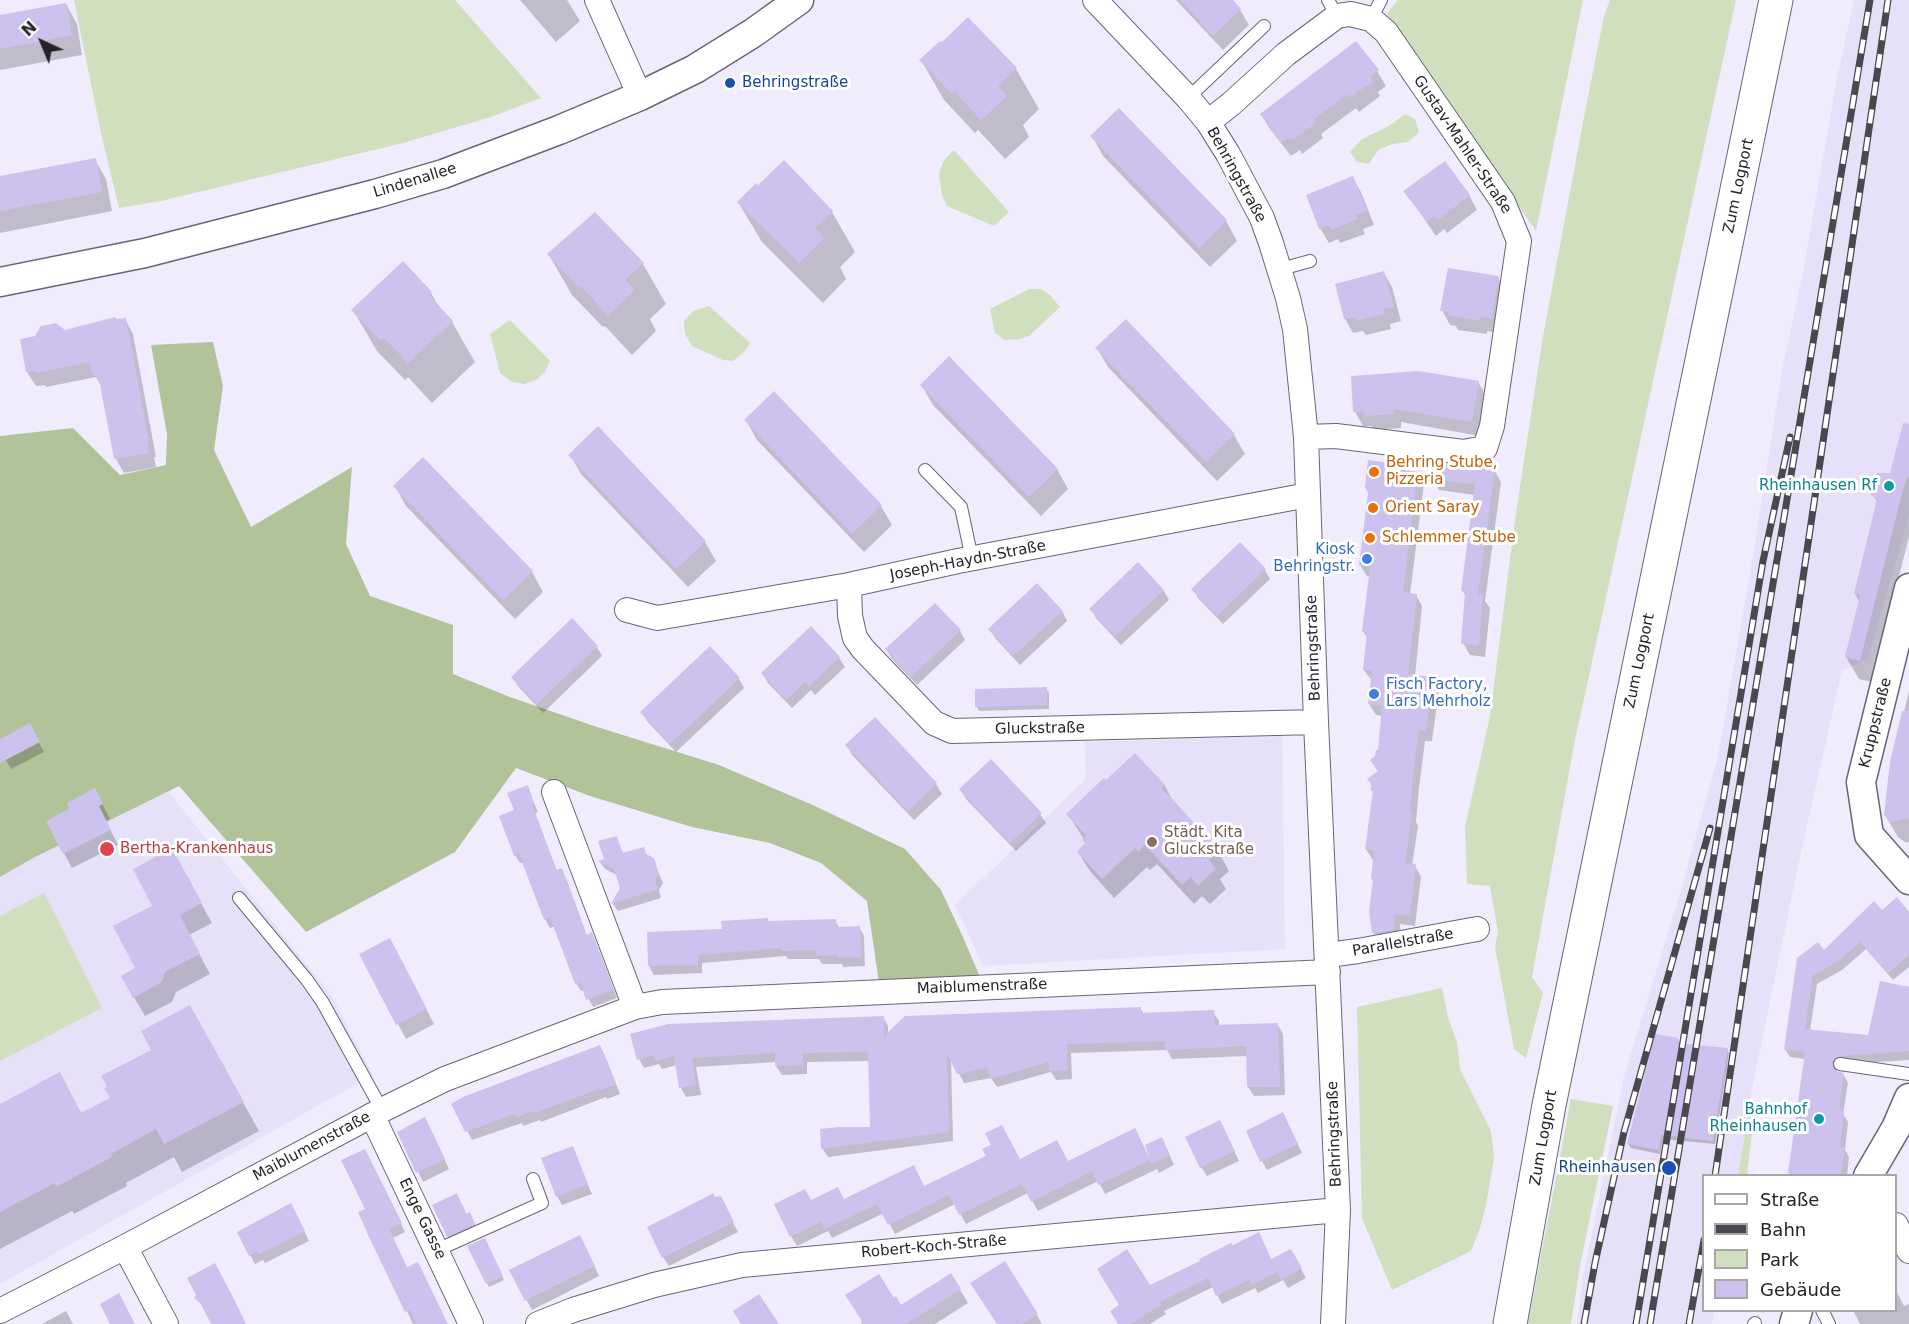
<!DOCTYPE html>
<meta charset="utf-8">
<style>
body{margin:0}
#map{position:relative;width:1909px;height:1324px;overflow:hidden;background:#f0ecfe;font-family:"DejaVu Sans",sans-serif}
canvas{display:block}
.legend{position:absolute;left:1702px;top:1174px;width:195px;height:138px;box-sizing:border-box;background:#fff;border:2px solid #a7a7a9;margin:0;padding:8px 10px;list-style:none;font-size:18px;color:#242329}
.legend li{display:flex;align-items:center;gap:12px;height:30px}
.legend b{width:30px;border:2px solid #a7a7a9}
.north{position:absolute;left:12px;top:12px;width:60px;height:60px;-webkit-text-stroke:4px #fff;paint-order:stroke;rotate:316deg;font-size:16px;font-weight:700;line-height:24px;text-align:center;color:#242329}
.north::after{content:'';display:block;margin:auto;width:21px;height:27px;background:#242329;clip-path:polygon(50% 0,100% 100%,50% 72%,0 100%)}
</style>
<div id="map">
<canvas width="1909" height="1324"></canvas>
<ul class="legend">
<li><b style="height:8px;background:#fff"></b>Straße</li>
<li><b style="height:8px;background:#494850"></b>Bahn</li>
<li><b style="height:16px;background:#d0dfbd"></b>Park</li>
<li><b style="height:16px;background:#cdc1ed"></b>Gebäude</li>
</ul>
<div class="north">N</div>
</div>
<script>
const ctx = document.querySelector('canvas').getContext('2d');
ctx.lineJoin = 'round';
function paint(path, color) {
  ctx.fillStyle = color;
  ctx.fill(path, 'evenodd');
}
function poly(rows) {
  const path = new Path2D();
  for (const r of rows) {
    path.moveTo(r[0], r[1]);
    for (let i = 2; i < r.length; i += 2) path.lineTo(r[i], r[i + 1]);
  }
  return path;
}
function stroke(path, color, width, dash) {
  ctx.strokeStyle = color;
  ctx.lineWidth = width;
  ctx.lineCap = dash ? 'butt' : 'round';
  ctx.setLineDash(dash || []);
  ctx.stroke(path);
}
function drawText(font, color, halo, rows, align = 'center') {
  ctx.font = font + ' "DejaVu Sans",sans-serif';
  ctx.lineWidth = 6;
  ctx.setLineDash([]);
  ctx.textBaseline = 'middle';
  ctx.strokeStyle = halo;
  ctx.fillStyle = color;
  for (const [text, x, y, turn = 0] of rows) {
    ctx.save();
    ctx.translate(x, y);
    ctx.rotate((+turn || 0) * Math.PI / 180);
    ctx.textAlign = isNaN(turn) ? turn : align;
    if (halo) ctx.strokeText(text, 0, 0);
    ctx.fillText(text, 0, 0);
    ctx.restore();
  }
}
const built = poly([
 [1854,0,1909,0,1909,516,1868,659,1842,671,1800,856,1752,1089,1738,1175,1704,1176,1704,1310,1714,1311,1712,1324,1577,1324,1583,1277,1625,1073,1679,897,1718,756,1752,562,1782,371,1804,267,1837,78],
 [60,656,332,996,373,1075,0,1284,0,703],
 [1282,736,1285,949,983,966,955,905,1086,779,1085,742]
]);
const green = poly([
 [74,0,455,0,541,98,491,117,403,143,161,201,119,208,101,133],
 [1398,0,1583,0,1536,231,1387,14],
 [1610,0,1736,0,1575,740,1532,977,1543,993,1526,1058,1514,1049,1495,947,1498,932,1490,886,1467,884,1465,827,1490,716,1515,520,1542,342,1583,122,1604,16],
 [1405,114,1415,119,1419,132,1408,142,1392,144,1378,150,1369,164,1357,162,1350,152,1362,139,1389,126],
 [954,150,1009,212,994,226,947,206,942,195,939,176,940,169,945,159],
 [1029,289,1041,289,1050,295,1060,307,1029,336,1020,339,1005,340,995,333,990,309],
 [709,306,750,343,745,351,733,361,723,360,692,346,685,334,684,321,693,311],
 [510,320,550,361,545,372,536,380,524,384,512,382,500,373,490,334],
 [44,893,102,1008,0,1061,0,916],
 [1442,988,1449,1021,1457,1042,1460,1069,1491,1131,1494,1158,1486,1205,1480,1228,1471,1251,1392,1290,1362,1218,1357,1007],
 [1571,1099,1613,1106,1580,1266,1571,1324,1528,1324],
 [1748,1116,1754,1117,1747,1175,1738,1175]
]);
const forest = poly([
 [213,342,223,386,214,450,251,527,352,467,346,544,370,596,453,625,453,674,510,697,594,726,719,765,815,806,905,849,941,890,963,937,980,977,879,983,867,901,821,863,770,843,692,827,590,796,516,768,455,852,306,932,179,786,33,858,0,877,0,436,73,428,120,475,166,465,167,434,151,345]
]);
const shadow = poly([
 [520,0,567,0,580,21,556,42],
 [1176,0,1231,0,1240,10,1249,25,1223,50],
 [66,4,77,24,82,55,0,70,0,17],
 [968,19,1016,69,1039,109,1023,125,1029,137,1005,159,978,130,975,133,944,100,921,60,942,45],
 [1377,71,1386,86,1378,92,1380,96,1359,112,1356,108,1321,134,1323,138,1302,154,1300,150,1291,156,1270,129,1261,114],
 [1119,110,1226,221,1237,241,1210,267,1103,156,1092,136],
 [95,160,106,179,112,211,0,233,0,178],
 [784,163,832,212,855,252,840,267,846,279,823,303,762,242,738,202,758,187],
 [1353,178,1361,192,1374,225,1363,229,1365,234,1340,243,1338,239,1329,243,1320,228],
 [1405,191,1469,195,1477,210,1447,233,1444,229,1436,236],
 [549,255,643,264,666,304,650,319,656,331,632,355,605,326,603,327,572,295],
 [1384,273,1392,287,1401,321,1390,324,1391,329,1366,335,1363,331,1353,333,1345,319,1337,285],
 [1498,278,1506,292,1499,333,1487,331,1487,334,1458,330,1456,326,1450,325,1442,310],
 [431,293,441,311,452,322,475,362,432,403,408,377,405,380,377,351,353,310],
 [125,319,133,334,156,457,154,457,156,467,124,473,116,459,102,388,96,377,46,387,45,385,36,386,27,372,21,340],
 [1097,348,1234,435,1245,454,1217,481,1108,367],
 [1478,382,1487,397,1480,436,1401,422,1401,428,1374,430,1372,426,1363,426,1355,412],
 [922,386,1057,469,1068,489,1041,516,933,405],
 [746,420,881,506,892,525,864,552,757,440],
 [1909,449,1909,537,1872,682,1859,679,1846,657,1860,602,1855,594,1878,504,1873,494,1891,474],
 [570,455,705,542,716,561,688,587,581,474],
 [423,460,532,572,543,592,515,619,406,506,395,486],
 [1398,466,1401,471,1417,473,1424,484,1410,594,1416,595,1422,606,1415,676,1432,678,1439,689,1432,741,1425,741,1419,788,1416,822,1418,826,1412,866,1415,866,1421,877,1415,926,1400,924,1401,941,1380,944,1373,932,1375,861,1373,860,1366,849,1374,793,1372,790,1378,772,1372,761,1379,752,1382,716,1376,715,1369,704,1372,681,1364,670,1368,639,1363,631,1370,577,1367,576,1360,565],
 [1494,470,1501,482,1485,601,1490,608,1485,657,1470,655,1463,643,1466,597,1463,591,1475,495,1439,490,1432,478],
 [1240,544,1265,570,1270,579,1223,624,1198,598,1193,589],
 [1163,590,1169,600,1121,645,1096,618,1091,609],
 [1062,611,1067,621,1020,665,995,638,990,629],
 [811,629,839,658,845,667,815,695,811,690,792,708,768,683,763,674],
 [960,631,965,640,917,685,892,659,887,650],
 [597,647,602,656,543,713,518,686,512,677],
 [739,679,744,688,676,752,647,721,642,712],
 [1046,689,1049,693,1049,709,979,711,977,707,976,691],
 [1909,691,1909,842,1906,843,1898,837,1885,815,1892,763],
 [875,719,936,784,942,794,914,820,852,755,847,745],
 [35,735,44,752,11,769,0,749,0,741],
 [1164,785,1175,804,1218,851,1229,871,1220,879,1226,889,1210,904,1202,896,1194,904,1157,864,1150,870,1147,867,1114,898,1090,871,1078,852,1087,844,1068,814],
 [527,787,538,812,535,813,557,871,566,878,587,936,596,943,617,998,593,1007,584,990,581,991,576,983,555,926,550,928,545,919,524,862,520,863,515,855,516,811],
 [95,790,110,819,106,821,118,845,72,868,64,853,71,809],
 [961,790,1040,814,1046,823,1016,851,966,799],
 [616,837,624,855,643,848,648,857,653,860,663,883,659,890,661,898,618,911,613,904,622,888,617,875,605,869,600,862,606,860],
 [192,887,212,923,189,935,210,974,176,992,172,1002,145,1016,134,997,137,969],
 [1882,912,1909,914,1909,967,1893,980,1866,949,1842,970,1817,984,1810,1031,1869,1037,1909,988,1909,1060,1846,1064,1837,1068,1837,1072,1843,1074,1848,1083,1843,1114,1848,1122,1845,1150,1849,1157,1847,1176,1791,1176,1790,1173,1805,1059,1790,1057,1785,1049,1799,959,1824,953],
 [835,920,839,928,859,927,864,936,865,966,843,967,842,964,822,964,819,959,788,959,786,956,702,963,702,973,654,975,649,966,648,933,724,930,769,923],
 [361,955,398,955,434,1024,406,1039],
 [1140,1008,1144,1014,1213,1012,1219,1021,1219,1027,1278,1025,1283,1034,1285,1095,1254,1096,1248,1087,1247,1056,1172,1059,1167,1050,1071,1053,1072,1079,1056,1080,1051,1072,997,1087,991,1078,964,1083,951,1058,953,1141,828,1157,822,1148,871,1128,870,1061,807,1062,807,1074,782,1075,776,1066,776,1062,696,1067,701,1095,686,1097,681,1088,677,1065,662,1069,659,1064,644,1068,639,1059,632,1035,883,1017,888,1026,888,1034],
 [206,1036,259,1131,182,1172,174,1157,126,1183,127,1186,74,1214,72,1211,0,1249,0,1105,59,1074,82,1115,112,1099],
 [1677,1039,1680,1044,1727,1050,1729,1054,1715,1144,1663,1139,1660,1154,1631,1148,1628,1144],
 [600,1046,605,1056,620,1094,607,1099,606,1097,541,1122,540,1120,523,1126,522,1123,472,1140,453,1104],
 [1288,1124,1302,1153,1267,1170,1262,1161],
 [430,1128,449,1169,423,1182,399,1132],
 [1225,1131,1239,1161,1207,1176,1201,1167],
 [572,1148,592,1194,562,1205,557,1196],
 [1167,1149,1174,1165,1159,1173,1157,1169,1105,1194,1098,1181,1038,1211,1028,1193,966,1224,955,1204,895,1234,884,1213,832,1238,828,1231,797,1246,791,1236,811,1202,844,1201,924,1188,1020,1161,1068,1162,1149,1158],
 [369,1159,405,1232,393,1238,407,1269,447,1324,413,1324,360,1213,367,1209],
 [713,1195,725,1208,738,1232,669,1266,663,1257],
 [462,1204,467,1216,475,1224,479,1234,454,1245,448,1236],
 [296,1214,309,1241,265,1263,263,1260,255,1264,250,1255],
 [487,1244,504,1280,489,1287,487,1283],
 [585,1246,599,1276,532,1310,511,1271],
 [1291,1251,1306,1278,1288,1288,1283,1280,1258,1293,1255,1288,1222,1304,1213,1287,1164,1311,1166,1314,1150,1324,1119,1324,1150,1287,1272,1261],
 [960,1290,968,1303,935,1324,862,1324,861,1321,893,1300,901,1307],
 [1896,1290,1904,1306,1909,1304,1909,1324,1860,1324,1853,1310,1896,1310],
 [66,1311,73,1324,42,1324],
 [1037,1315,1042,1324,998,1324]
]);
const building = poly([
 [1180,0,1233,0,1241,9,1213,36],
 [66,3,72,35,0,49,0,15],
 [968,17,1017,68,998,86,1007,96,981,120,954,91,952,94,919,60,940,41,942,42],
 [1356,41,1379,70,1370,77,1373,81,1349,98,1347,94,1314,119,1316,123,1293,140,1290,137,1281,143,1260,114],
 [1119,108,1227,220,1199,248,1090,136],
 [96,158,102,192,0,211,0,176],
 [784,160,833,211,815,228,824,238,799,263,737,202,756,183,758,185],
 [1445,161,1470,195,1438,220,1435,216,1427,222,1403,191],
 [1353,176,1367,211,1356,215,1358,219,1331,230,1329,225,1319,229,1306,195],
 [595,212,644,263,625,280,635,290,608,316,581,286,579,288,547,254],
 [403,261,432,292,429,295,453,321,408,363,384,338,381,341,351,310],
 [1448,268,1499,276,1492,319,1480,317,1479,321,1448,315,1449,312,1440,311],
 [1384,271,1394,307,1383,309,1384,314,1356,321,1355,317,1344,319,1335,284],
 [115,317,116,319,126,318,149,442,147,443,149,453,114,459,99,379,92,373,90,362,36,373,36,371,26,372,20,339,35,336,41,326,56,323,65,330],
 [1126,319,1235,434,1206,462,1095,348],
 [949,356,1058,469,1029,497,920,385],
 [1419,371,1479,381,1472,422,1393,409,1394,414,1365,416,1364,412,1353,412,1351,376],
 [774,391,882,505,852,534,744,420],
 [1903,423,1909,424,1909,478,1907,477,1899,505,1860,661,1845,657,1860,595,1854,594,1877,499,1871,495,1877,473,1890,473],
 [598,426,706,541,676,569,568,455],
 [423,457,533,571,503,600,393,486],
 [1368,460,1399,464,1398,469,1418,472,1403,592,1417,594,1408,674,1433,677,1426,731,1419,730,1413,775,1410,813,1412,813,1405,863,1416,864,1410,915,1394,914,1395,930,1372,933,1369,911,1373,880,1371,879,1374,851,1365,849,1373,791,1371,791,1371,784,1367,779,1378,771,1370,760,1375,756,1376,750,1378,750,1382,706,1368,704,1372,671,1363,670,1367,632,1362,632,1370,567,1359,565,1368,493,1365,487],
 [1432,462,1495,468,1478,594,1483,595,1479,645,1461,644,1465,592,1461,591,1475,484,1430,479],
 [1240,542,1266,569,1217,616,1191,589],
 [1138,562,1164,590,1115,636,1089,609],
 [1037,583,1063,611,1013,656,988,629],
 [935,603,961,630,911,677,885,649],
 [572,618,598,646,537,704,511,677],
 [811,626,840,657,809,686,805,682,786,700,761,673],
 [710,646,740,678,670,744,640,712],
 [1047,687,1047,705,975,707,975,689],
 [1902,711,1909,711,1909,818,1892,822,1884,815,1890,762],
 [875,717,937,783,908,811,845,745],
 [30,723,40,742,0,763,0,739],
 [1135,753,1165,785,1162,788,1219,850,1209,860,1216,869,1198,886,1191,877,1182,885,1145,845,1138,852,1135,848,1102,879,1077,852,1085,843,1082,839,1086,836,1066,814,1104,778,1106,780],
 [991,759,1042,813,1010,843,959,789],
 [528,785,534,803,532,804,556,870,562,868,586,935,592,932,613,990,586,1000,580,982,575,984,550,917,544,920,519,854,514,856,499,816,514,810,507,793],
 [95,788,103,804,99,806,111,830,63,854,46,821,69,809,67,803],
 [617,836,622,853,644,847,646,854,654,858,659,874,655,881,658,889,611,904,620,888,614,869,598,861,604,859,598,841],
 [172,848,202,903,180,915,200,954,165,972,162,982,133,998,121,976,135,968,113,926,152,906,133,869],
 [1897,897,1909,912,1909,955,1888,973,1860,942,1837,962,1813,975,1805,1029,1868,1035,1880,981,1909,987,1909,1051,1841,1056,1834,1058,1832,1062,1833,1068,1835,1071,1844,1073,1839,1106,1844,1112,1840,1147,1845,1147,1841,1176,1802,1176,1788,1173,1805,1052,1784,1049,1797,958,1818,942,1824,950,1874,901,1882,910],
 [768,918,768,921,836,919,836,927,860,926,861,957,837,958,837,955,816,956,816,950,782,951,781,948,698,955,698,965,648,966,647,932,722,929,721,921],
 [390,938,427,1009,396,1025,359,954],
 [190,1005,244,1102,164,1144,156,1129,111,1154,112,1157,56,1187,55,1183,0,1212,0,1104,60,1072,81,1113,110,1098,104,1088,107,1087,101,1076,151,1050,141,1031],
 [1141,1007,1141,1013,1214,1010,1215,1025,1278,1023,1280,1087,1247,1087,1246,1046,1165,1050,1165,1041,1067,1044,1068,1070,1049,1071,1049,1062,990,1079,988,1068,957,1074,947,1053,949,1132,821,1149,820,1129,840,1127,870,1127,868,1052,803,1053,803,1065,775,1066,775,1053,692,1058,696,1085,679,1088,674,1056,655,1061,653,1055,637,1060,630,1034,668,1024,884,1016,884,1036,905,1016],
 [1655,1034,1678,1038,1677,1043,1728,1048,1713,1141,1661,1135,1659,1150,1627,1144],
 [600,1045,616,1085,600,1090,599,1089,534,1113,533,1111,517,1117,515,1114,465,1132,451,1104,463,1097],
 [1283,1112,1298,1144,1260,1162,1246,1131],
 [425,1117,445,1159,416,1173,397,1132],
 [1220,1120,1235,1151,1200,1168,1185,1137],
 [1002,1125,1020,1159,1057,1140,1068,1161,1135,1128,1150,1159,1145,1145,1162,1137,1170,1155,1152,1164,1150,1160,1098,1185,1092,1171,1031,1202,1022,1184,959,1215,949,1195,888,1225,877,1204,825,1229,821,1222,790,1237,774,1204,805,1189,811,1200,838,1187,844,1199,914,1165,924,1186,986,1156,982,1149,991,1145,985,1133],
 [573,1146,588,1184,556,1197,541,1158],
 [365,1149,402,1223,389,1229,407,1267,418,1262,448,1324,416,1324,410,1310,405,1312,369,1237,358,1212,365,1209,341,1160],
 [457,1193,466,1214,470,1212,475,1224,447,1237,432,1205],
 [714,1193,714,1197,721,1196,734,1222,662,1258,647,1227],
 [291,1203,305,1231,258,1255,257,1251,249,1256,237,1232],
 [1259,1232,1277,1272,1252,1285,1249,1280,1216,1296,1208,1278,1160,1302,1162,1304,1131,1324,1118,1324,1110,1311,1119,1305,1097,1269,1127,1249,1150,1285,1200,1261,1199,1259,1231,1243,1233,1245],
 [580,1235,595,1266,525,1301,509,1270],
 [485,1238,503,1276,486,1284,467,1246],
 [1291,1249,1302,1268,1281,1280,1271,1259],
 [1005,1261,1038,1314,1022,1324,997,1324,970,1283],
 [215,1263,234,1299,246,1324,211,1324,201,1304,194,1298,196,1295,187,1278],
 [951,1273,961,1289,906,1324,864,1324,845,1295,879,1274,894,1298,896,1296,901,1305],
 [119,1293,135,1324,110,1324,100,1304],
 [759,1294,779,1324,741,1324,733,1311]
]);
const service = poly([
 [1328,0,1337,16],
 [1371,19,1381,0],
 [1188,98,1264,26],
 [1281,269,1310,261],
 [925,470,961,507,972,559],
 [239,898,307,980,323,1003,382,1110],
 [1840,1064,1909,1074],
 [437,1250,542,1203,533,1179],
 [1822,1310,1829,1324],
 [1754,1324,1755,1323]
]);
const minor = poly([
 [597,0,640,96],
 [1095,0,1188,98,1208,122,1228,154,1262,218,1271,243,1288,298,1295,329,1306,437,1316,722,1338,1210,1333,1324],
 [1208,122,1231,104,1286,54,1337,16,1350,14,1371,19,1386,32,1503,202,1519,241,1492,426,1485,448,1463,452,1336,436,1306,437],
 [849,585,850,616,855,638,863,649,934,723,952,731,1316,722],
 [627,610,657,618,849,585,958,561,1308,495],
 [554,792,635,1007],
 [1328,955,1358,951,1477,929],
 [372,1115,471,1324],
 [1896,1225,1909,1251],
 [125,1247,166,1324],
 [0,1311,125,1247,382,1110,445,1079,635,1007,662,1002,1328,972],
 [538,1324,573,1310,654,1285,742,1265,1338,1210]
]);
const tertiary = poly([
 [0,282,145,253,375,194,443,174,559,130,640,96,695,69,753,33,799,0],
 [1909,588,1861,782,1869,835,1909,880],
 [1868,1176,1896,1128,1909,1098],
 [1794,1324,1798,1310]
]);
const secondary = poly([
 [1510,1324,1549,1105,1776,0]
]);
const rail = poly([
 [1715,1176,1888,0],
 [1584,1324,1595,1263,1624,1132,1710,828],
 [1636,1324,1763,561,1790,437],
 [1650,1324,1870,0],
 [1689,1324,1704,1240]
]);
const markers = [
 [730,83,6,"#1a4fb4"],
 [1374,472,6,"#e8710a"],
 [1889,486,6,"#0f9aa8"],
 [1373,508,6,"#e8710a"],
 [1370,538,6,"#e8710a"],
 [1367,559,6,"#3f7fe0"],
 [1374,694,6,"#3f7fe0"],
 [1152,842,6,"#8d6e63"],
 [107,849,8,"#e0444e"],
 [1819,1119,6,"#0f9aa8"],
 [1669,1168,8,"#1a4fb4"]
];
const transitNames = [
 ["Behringstraße",742,83],
 ["Rheinhausen",1656,1168,"right"]
];
const streetNames = [
 ["Gustav-Mahler-Straße",1462,145,56],
 ["Behringstraße",1236,175,61],
 ["Lindenallee",415,181,-17],
 ["Zum Logport",1739,186,-78],
 ["Joseph-Haydn-Straße",968,561,-11],
 ["Behringstraße",1314,648,-92],
 ["Zum Logport",1640,661,-78],
 ["Kruppstraße",1876,723,-76],
 ["Gluckstraße",1040,729,-1],
 ["Parallelstraße",1403,943,-10],
 ["Maiblumenstraße",982,987,-2],
 ["Behringstraße",1335,1134,-92],
 ["Zum Logport",1544,1138,-80],
 ["Maiblumenstraße",312,1147,-28],
 ["Enge Gasse",422,1219,64],
 ["Robert-Koch-Straße",934,1247,-5]
];
const foodNames = [
 ["Behring Stube,",1386,463],
 ["Pizzeria",1386,480],
 ["Orient Saray",1385,508],
 ["Schlemmer Stube",1382,538]
];
const cultureNames = [
 ["Rheinhausen Rf",1877,486],
 ["Bahnhof",1807,1110],
 ["Rheinhausen",1807,1127]
];
const shopNames = [
 ["Kiosk",1355,550],
 ["Behringstr.",1355,567],
 ["Fisch Factory,",1386,685,"left"],
 ["Lars Mehrholz",1386,702,"left"]
];
const educationNames = [
 ["Städt. Kita",1164,833],
 ["Gluckstraße",1164,850]
];
const healthNames = [
 ["Bertha-Krankenhaus",120,849]
];
paint(built, '#e6e0f9');
paint(green, '#d0dfbd');
paint(forest, '#b1c399');
paint(shadow, '#0003');
paint(building, '#cdc1ed');
stroke(service, '#696574', 14);
stroke(minor, '#696574', 26);
stroke(tertiary, '#696574', 31);
stroke(secondary, '#696574', 35);
stroke(service, '#fff', 12);
stroke(minor, '#fff', 24);
stroke(tertiary, '#fff', 28);
stroke(secondary, '#fff', 33);
stroke(rail, '#494850', 7);
stroke(rail, '#fff', 4.5, [14]);
for (const [x, y, r, color] of markers) {
  const dot = new Path2D();
  dot.arc(x, y, r, 0, 2 * Math.PI);
  ctx.fillStyle = color;
  ctx.fill(dot);
  stroke(dot, '#fff', 2);
}
drawText('15px', '#164399', '#fff', transitNames, 'left');
drawText('15px', '#242329', '#fff', streetNames);
drawText('15px', '#c56008', '#fff', foodNames, 'left');
drawText('15px', '#0d838f', '#fff', cultureNames, 'right');
drawText('15px', '#366cbe', '#fff', shopNames, 'right');
drawText('15px', '#785e54', '#fff', educationNames, 'left');
drawText('15px', '#be3a42', '#fff', healthNames, 'left');
</script>
